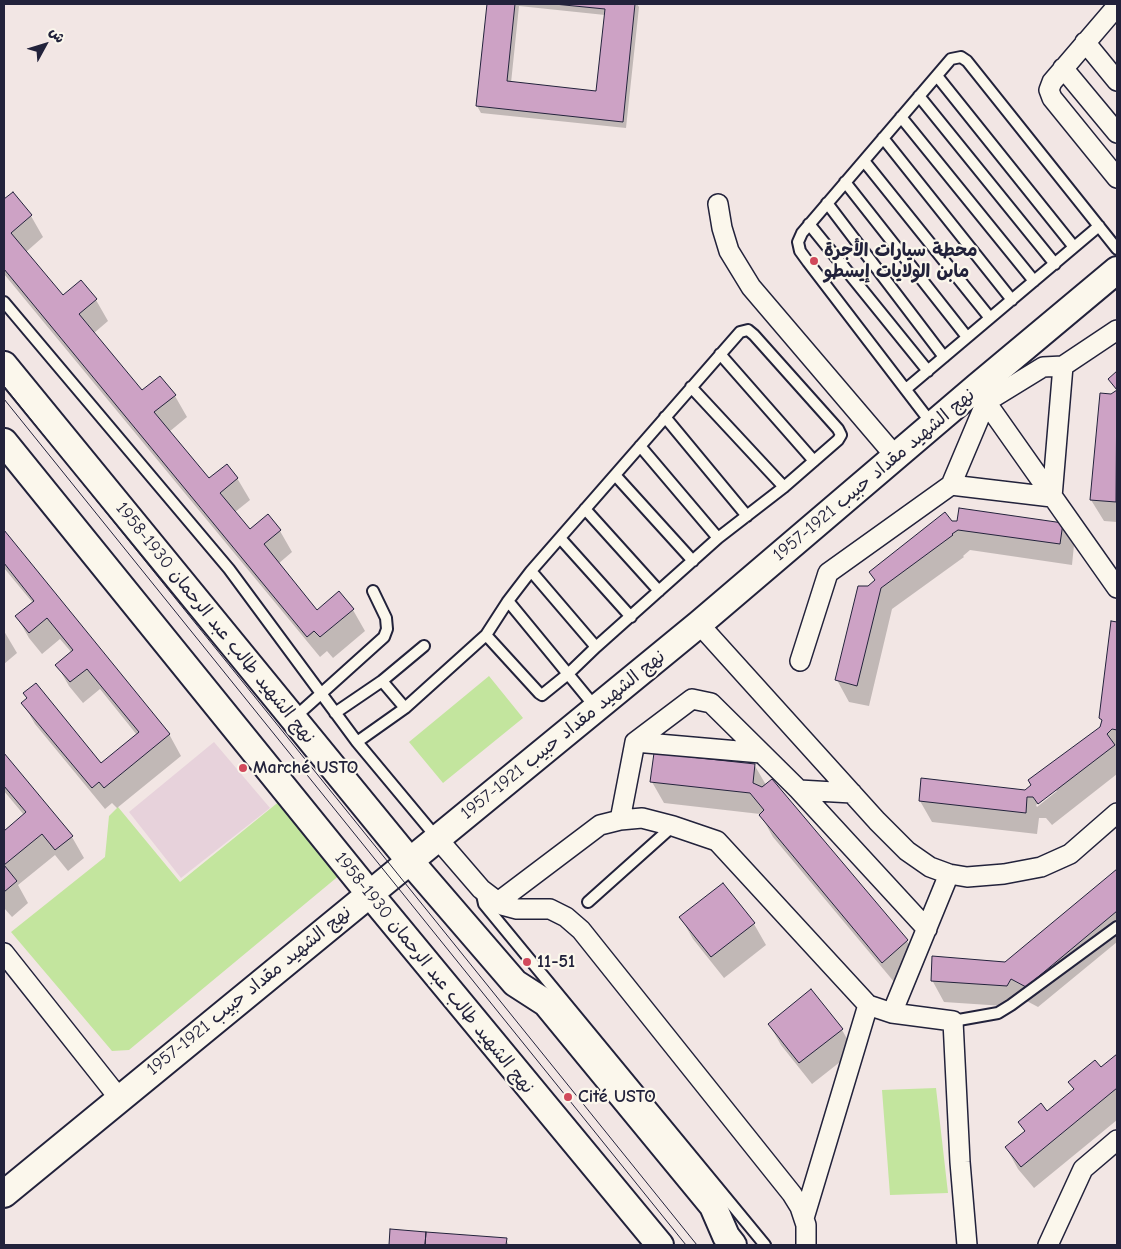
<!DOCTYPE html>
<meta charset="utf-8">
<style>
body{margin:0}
#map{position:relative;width:1121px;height:1249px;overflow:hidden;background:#f2e6e4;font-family:"Comic Neue","Playpen Sans Arabic",sans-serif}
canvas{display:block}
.frame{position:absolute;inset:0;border:5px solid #22223b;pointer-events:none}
.north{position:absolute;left:20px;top:20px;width:50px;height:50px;-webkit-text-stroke:4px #fbf7ec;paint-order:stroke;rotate:51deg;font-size:14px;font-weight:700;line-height:20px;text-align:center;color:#22223b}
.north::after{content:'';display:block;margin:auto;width:18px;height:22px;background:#22223b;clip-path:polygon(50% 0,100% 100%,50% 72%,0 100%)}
</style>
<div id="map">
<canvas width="1121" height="1249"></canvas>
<div class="frame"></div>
<div class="north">ش</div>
</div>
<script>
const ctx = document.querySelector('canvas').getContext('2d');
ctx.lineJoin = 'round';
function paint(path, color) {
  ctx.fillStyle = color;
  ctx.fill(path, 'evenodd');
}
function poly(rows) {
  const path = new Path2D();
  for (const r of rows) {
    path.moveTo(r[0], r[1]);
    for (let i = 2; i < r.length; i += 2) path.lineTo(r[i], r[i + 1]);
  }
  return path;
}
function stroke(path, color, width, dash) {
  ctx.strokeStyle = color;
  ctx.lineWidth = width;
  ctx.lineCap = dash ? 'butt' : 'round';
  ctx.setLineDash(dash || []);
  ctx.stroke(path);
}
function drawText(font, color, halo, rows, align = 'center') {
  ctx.font = font + ' "Comic Neue","Playpen Sans Arabic",sans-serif';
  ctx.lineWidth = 4.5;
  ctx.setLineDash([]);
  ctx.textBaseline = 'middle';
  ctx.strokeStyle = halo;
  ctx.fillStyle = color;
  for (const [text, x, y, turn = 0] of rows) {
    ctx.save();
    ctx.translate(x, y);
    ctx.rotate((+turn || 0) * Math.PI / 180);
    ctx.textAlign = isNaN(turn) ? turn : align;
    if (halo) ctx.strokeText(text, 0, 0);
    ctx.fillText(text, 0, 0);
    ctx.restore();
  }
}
const built = poly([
 [214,742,270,808,181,878,129,812]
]);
const green = poly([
 [489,676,523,718,443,783,409,742],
 [281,800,341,874,129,1050,112,1051,11,932,105,857,109,816,118,807,180,882],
 [936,1088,948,1193,890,1195,882,1090]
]);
const shadow = poly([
 [488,4,637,4,639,7,626,128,481,113,477,106],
 [519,6,605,15,597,92,511,83],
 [13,194,31,216,43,237,26,252,63,296,81,282,96,300,108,321,94,333,142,392,175,396,187,417,169,432,209,480,237,478,250,500,235,512,250,531,280,531,292,552,278,564,317,611,353,610,365,631,333,658,327,651,320,657,4,274,4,201],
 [1117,373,1117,522,1104,521,1091,500,1112,395,1117,391,1110,379],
 [951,522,1062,524,1074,545,1072,565,970,550,963,556,964,557,892,609,869,706,849,702,837,680,869,587,876,581,871,572],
 [4,532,169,734,181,756,117,808,112,803,105,809,35,724,23,703,101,764,137,735,100,689,83,703,69,686,57,665,72,653,60,639,42,654,29,638,17,617,33,603,4,568],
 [1112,622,1117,623,1117,774,1052,825,1046,818,1039,818,1037,834,932,822,920,801,1025,791,1101,727,1103,722,1100,718],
 [1056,789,1057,791,1037,807,1036,805],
 [4,631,17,653,4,664],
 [4,755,72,837,84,858,68,871,55,855,18,885,28,903,12,917,4,908,4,833,24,815,4,791],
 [755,766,766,785,772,780,907,941,919,962,895,983,773,837,760,814,664,803,652,782],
 [1117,871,1117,942,1038,1007,1023,999,1019,1007,944,1002,932,980,1006,963],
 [681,918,754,924,766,945,724,978,693,939],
 [769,1024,842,1030,854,1051,812,1084,781,1045],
 [1117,1055,1117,1120,1034,1188,1018,1169,1006,1147,1025,1132,1019,1122,1047,1113,1074,1090,1069,1082,1101,1069],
 [392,1230,506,1240,509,1245,390,1245]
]);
const building = poly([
 [487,4,515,4,507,81,596,91,605,9,554,4,635,4,623,122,476,106,487,4],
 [13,192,32,215,11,233,63,295,81,280,97,299,79,314,142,390,160,376,176,395,154,412,209,478,227,464,238,478,220,493,250,529,268,514,281,530,264,544,317,610,339,591,354,609,320,637,314,631,307,637,4,269,4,199,13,192],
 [1117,371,1116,502,1090,500,1100,393,1111,394,1117,390,1108,379,1117,371],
 [959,508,1063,523,1060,544,958,530,952,534,953,535,881,588,857,686,835,680,858,586,868,586,875,580,869,572,945,512,952,521,957,521,959,508],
 [4,530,170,734,104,788,99,782,92,788,21,703,27,698,23,693,36,683,101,763,139,732,87,669,70,682,55,665,73,650,47,618,29,633,15,616,34,601,4,563,4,530],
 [1111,621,1117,622,1117,730,1112,729,1107,734,1115,745,1038,804,1033,797,1027,797,1026,813,919,801,921,778,1025,790,1031,785,1028,780,1100,727,1102,720,1099,718,1111,621],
 [4,753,73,836,55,850,42,834,4,865,17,881,4,892,4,831,26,812,4,786,4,753],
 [654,753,755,764,753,783,762,787,772,779,908,940,882,963,759,815,764,810,750,793,650,782,654,753],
 [1117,869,1117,911,1026,987,1011,979,1007,986,931,981,932,956,1005,962,1117,869],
 [723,883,755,923,711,957,679,917,723,883],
 [811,989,843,1029,799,1063,768,1024,811,989],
 [1117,1054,1117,1088,1021,1167,1005,1147,1025,1131,1018,1122,1041,1103,1047,1111,1074,1089,1068,1082,1095,1060,1101,1067,1117,1054],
 [390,1229,426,1232,425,1245,389,1245,390,1229],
 [426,1232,507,1238,506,1245,425,1245,426,1232]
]);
const lane = poly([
 [937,76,1074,247],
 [919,96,1055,264],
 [901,117,1034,281],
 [883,138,1012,300],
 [864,161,990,318],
 [845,182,967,337],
 [827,203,944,357],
 [809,224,928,371],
 [4,302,229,569,357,742,437,838],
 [720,354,814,461],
 [691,387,784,487],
 [906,389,1099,226],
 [665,417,747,516],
 [932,424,808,262,800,251,798,242,802,233,951,59,961,57,967,61,1117,249],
 [640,446,718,538],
 [615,475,693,561],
 [585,509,659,591],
 [560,538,631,617],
 [531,571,596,647],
 [508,601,596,708],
 [382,681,405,708],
 [335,713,382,681,424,646],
 [294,718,384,637,387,629,386,618,373,591],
 [357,742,405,708,486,635,508,601,531,571,740,332,748,330,754,335,838,429,841,435,838,440,784,487,718,538,596,647,568,674,542,695,539,693,486,635],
 [481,890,484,904,765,1245],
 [588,902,673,826],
 [953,1021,998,1013,1011,1005,1117,927]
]);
const street = poly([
 [1117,6,1052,82,1049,90,1052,98,1117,178],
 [1085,42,1117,81],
 [1063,68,1117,133],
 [718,204,722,228,729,251,751,287,896,457],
 [981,395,1117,588],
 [951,485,1052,497,1063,366,1117,330],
 [699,624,877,821,907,851,930,867,949,874,967,877,1004,874,1041,867,1070,854,1117,813],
 [800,661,828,573,951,485,986,402,1043,367,1063,366],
 [635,742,761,753],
 [799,790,927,929],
 [620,820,635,742,692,699,711,703,799,790,852,793],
 [437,838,481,889,502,905,517,909,550,909,566,917,581,930,792,1194,800,1207,806,1225,806,1245],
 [498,902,600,825,620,820,642,818,673,826,717,841,868,1005,804,1218],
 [4,953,119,1098],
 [868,1005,892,1013,953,1021,960,1162,967,1245],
 [892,1013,949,874],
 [1048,1245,1083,1169,1117,1140]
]);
const secondary = poly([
 [4,365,409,860,515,983,546,1003,713,1206,726,1236,733,1245],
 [4,442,369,893,660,1245],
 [4,1194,699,624,977,387,1117,270]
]);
const tram = poly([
 [4,386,697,1245],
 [4,399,686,1245]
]);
const markers = [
 [814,261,5,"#d1495b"],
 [243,768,5,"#d1495b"],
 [527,962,5,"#d1495b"],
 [568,1097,5,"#d1495b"]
];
const poiNames = [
 ["محطة سيارات الأجرة",824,251],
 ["مابن الولايات إيسطو",824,272],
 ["Marché USTO",253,768],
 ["11-51",537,962],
 ["Cité USTO",578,1097]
];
const streetNames = [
 ["نهج الشهيد مقداد حبيب 1921-1957",874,475,-40],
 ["نهج الشهيد طالب عبد الرحمان 1930-1958",215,623,51],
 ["نهج الشهيد مقداد حبيب 1921-1957",563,735,-39],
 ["نهج الشهيد طالب عبد الرحمان 1930-1958",434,973,51],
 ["نهج الشهيد مقداد حبيب 1921-1957",249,991,-39]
];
paint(built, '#e7d2db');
paint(green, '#c3e59e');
paint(shadow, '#0003');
paint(building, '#cda2c5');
stroke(building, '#22223b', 1);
stroke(lane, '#22223b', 14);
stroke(street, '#22223b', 22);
stroke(secondary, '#22223b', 30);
stroke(lane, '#fbf7ec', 10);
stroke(street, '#fbf7ec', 19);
stroke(secondary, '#fbf7ec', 26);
stroke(tram, '#22223b', 1);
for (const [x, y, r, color] of markers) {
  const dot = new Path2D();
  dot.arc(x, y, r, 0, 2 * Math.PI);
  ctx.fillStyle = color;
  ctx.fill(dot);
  stroke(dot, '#fbf7ec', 2);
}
drawText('bold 18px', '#22223b', '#fbf7ec', poiNames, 'left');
drawText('18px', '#22223b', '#fbf7ec', streetNames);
</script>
